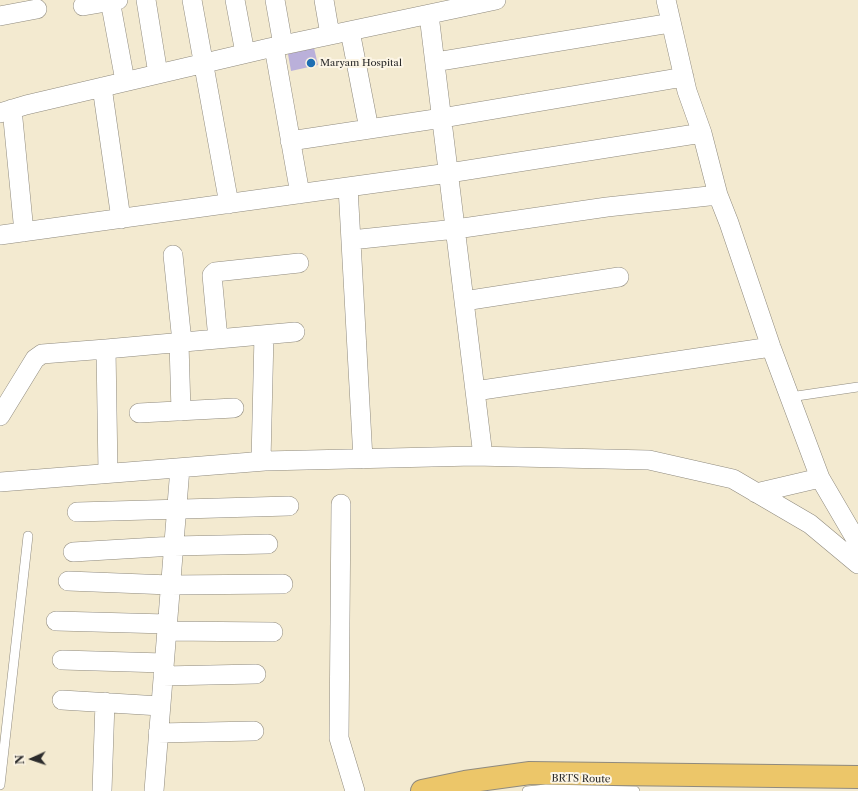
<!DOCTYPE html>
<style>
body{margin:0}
#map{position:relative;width:858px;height:791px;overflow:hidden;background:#f3ead0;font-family:"Libre Caslon Text",serif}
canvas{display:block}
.north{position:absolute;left:12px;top:739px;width:40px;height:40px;-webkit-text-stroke:3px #fcf5e5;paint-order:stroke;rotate:267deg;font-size:11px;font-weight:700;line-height:16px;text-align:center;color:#2b2b2b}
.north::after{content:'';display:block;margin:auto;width:14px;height:18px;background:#2b2b2b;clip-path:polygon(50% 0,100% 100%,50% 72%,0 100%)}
</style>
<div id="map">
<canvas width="858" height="791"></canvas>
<div class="north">N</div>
</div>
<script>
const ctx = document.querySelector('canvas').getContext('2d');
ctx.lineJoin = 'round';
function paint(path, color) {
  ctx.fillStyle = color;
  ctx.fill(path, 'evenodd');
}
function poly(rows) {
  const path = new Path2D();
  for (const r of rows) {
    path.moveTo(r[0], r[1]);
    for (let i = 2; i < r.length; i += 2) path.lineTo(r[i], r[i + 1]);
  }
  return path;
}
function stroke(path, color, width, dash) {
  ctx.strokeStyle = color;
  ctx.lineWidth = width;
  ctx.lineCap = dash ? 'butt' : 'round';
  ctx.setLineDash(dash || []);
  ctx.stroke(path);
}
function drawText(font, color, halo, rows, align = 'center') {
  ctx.font = font + ' "Libre Caslon Text",serif';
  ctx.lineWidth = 4;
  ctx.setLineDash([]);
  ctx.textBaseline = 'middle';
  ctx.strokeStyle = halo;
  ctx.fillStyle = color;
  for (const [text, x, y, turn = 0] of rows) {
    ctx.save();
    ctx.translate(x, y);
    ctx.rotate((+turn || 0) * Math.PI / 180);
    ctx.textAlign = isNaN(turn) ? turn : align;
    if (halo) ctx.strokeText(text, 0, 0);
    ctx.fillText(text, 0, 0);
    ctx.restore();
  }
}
const building = poly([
 [314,48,318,65,291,71,288,54]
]);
const lane = poly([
 [790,397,858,387],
 [0,785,28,536],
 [527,791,546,789,635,791]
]);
const street = poly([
 [110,0,125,81],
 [146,0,158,74],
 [192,0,229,204],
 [235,0,245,53],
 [275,0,283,45],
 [324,0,330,35],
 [666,0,687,91,702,133,718,195,729,223,771,347,820,478,858,543],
 [83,6,118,0],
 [429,15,483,456],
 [0,16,37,9],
 [350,31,369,129],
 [274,47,300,194],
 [435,62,671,23],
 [102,87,121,219],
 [12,109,24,232],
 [0,113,26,105,269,48,496,0],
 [290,141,442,118,684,77],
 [348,187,363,459],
 [0,235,449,173,702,133],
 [351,240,456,229,607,207,718,195],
 [173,255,182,342],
 [464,301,619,277],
 [218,339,212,275,215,272,299,263],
 [179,343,181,411],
 [106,349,108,473],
 [475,391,771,347],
 [139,413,234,408],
 [0,416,35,359,42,354,106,349,295,332],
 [261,461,264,335],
 [0,482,265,461,474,456,649,460,733,479,810,524,858,564],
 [756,493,820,478],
 [341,504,339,738,355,791],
 [77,512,289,506],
 [73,552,174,546,268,544],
 [68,581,170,585,283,584],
 [56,621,167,624],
 [167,631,273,632],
 [62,660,164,663],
 [163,676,256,674],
 [62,700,160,706],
 [158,733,254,731],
 [102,791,105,702],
 [154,791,180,468]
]);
const primary = poly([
 [422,791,465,782,530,773,858,777]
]);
const markers = [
 [311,63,5,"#1f6fb2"]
];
const poiNames = [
 ["Maryam Hospital",320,63]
];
const streetNames = [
 ["BRTS Route",581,779,1]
];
paint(building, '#bab0da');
stroke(lane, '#8f8a7e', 10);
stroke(street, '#8f8a7e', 20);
stroke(primary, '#8f8a7e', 24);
stroke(lane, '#fff', 9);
stroke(street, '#fff', 19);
stroke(primary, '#ecc669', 22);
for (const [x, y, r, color] of markers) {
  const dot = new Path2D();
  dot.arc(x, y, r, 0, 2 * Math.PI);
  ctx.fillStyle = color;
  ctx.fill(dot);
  stroke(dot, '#fcf5e5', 1.5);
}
drawText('10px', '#2b2b2b', '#fcf5e5', poiNames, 'left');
drawText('10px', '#2b2b2b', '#fcf5e5', streetNames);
</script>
